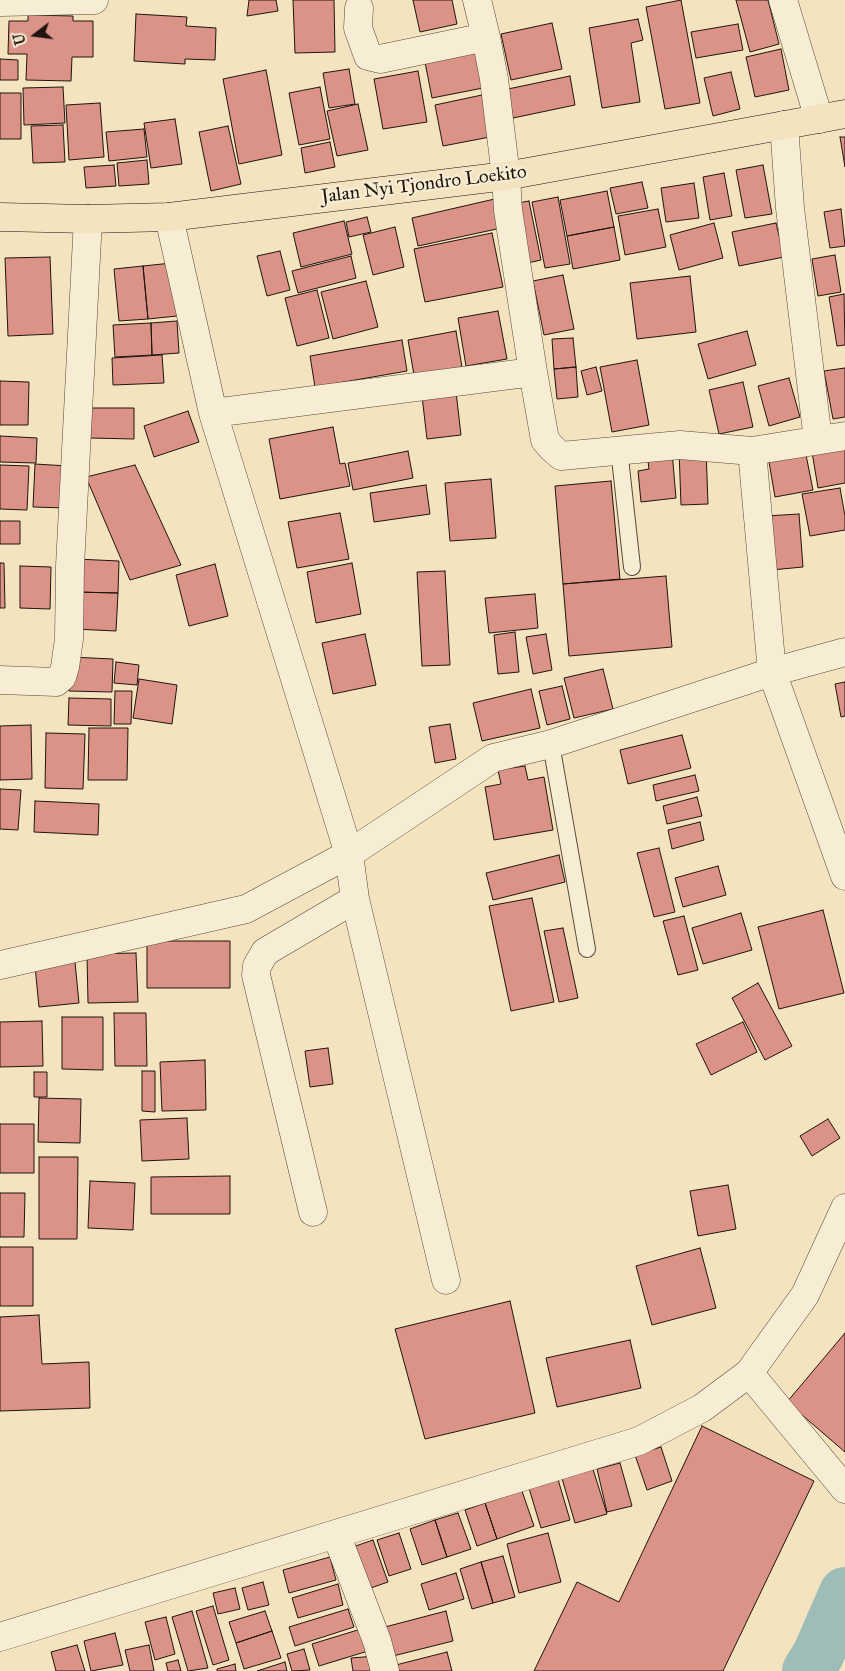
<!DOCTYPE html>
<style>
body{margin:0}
#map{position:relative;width:845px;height:1671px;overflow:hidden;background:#f3e3be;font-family:"IM FELL Great Primer",serif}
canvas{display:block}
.north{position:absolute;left:10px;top:10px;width:50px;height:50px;-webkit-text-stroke:4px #f7edd5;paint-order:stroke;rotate:255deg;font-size:14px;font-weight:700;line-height:20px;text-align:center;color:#21140c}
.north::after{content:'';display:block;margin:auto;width:18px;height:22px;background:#21140c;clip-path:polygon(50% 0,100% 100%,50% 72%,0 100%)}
</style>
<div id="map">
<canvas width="845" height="1671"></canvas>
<div class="north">U</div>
</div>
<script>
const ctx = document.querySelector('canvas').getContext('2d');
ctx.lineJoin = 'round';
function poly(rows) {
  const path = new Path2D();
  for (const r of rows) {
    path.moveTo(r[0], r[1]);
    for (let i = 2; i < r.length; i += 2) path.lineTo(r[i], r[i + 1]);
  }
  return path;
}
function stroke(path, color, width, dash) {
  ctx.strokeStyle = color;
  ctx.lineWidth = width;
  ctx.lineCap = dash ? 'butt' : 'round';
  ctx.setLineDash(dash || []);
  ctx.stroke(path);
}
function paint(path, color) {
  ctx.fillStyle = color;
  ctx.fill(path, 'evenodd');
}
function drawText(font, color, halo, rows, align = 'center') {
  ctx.font = font + ' "IM FELL Great Primer",serif';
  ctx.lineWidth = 4.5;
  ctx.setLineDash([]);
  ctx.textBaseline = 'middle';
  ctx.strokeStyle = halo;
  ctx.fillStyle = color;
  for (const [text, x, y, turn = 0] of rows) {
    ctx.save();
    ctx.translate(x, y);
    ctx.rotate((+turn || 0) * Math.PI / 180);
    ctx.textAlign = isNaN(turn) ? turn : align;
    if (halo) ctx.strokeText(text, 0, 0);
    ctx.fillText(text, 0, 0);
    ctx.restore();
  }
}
const river = poly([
 [808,1671,818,1655,845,1593]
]);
const building = poly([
 [249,0,276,0,278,11,247,16,249,0],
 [293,0,334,0,335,52,295,53,293,0],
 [413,0,452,0,457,24,420,32,413,0],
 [681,0,700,103,665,109,646,7,681,0],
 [736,0,768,0,779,44,750,52,736,0],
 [136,14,187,17,186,26,216,28,215,60,185,59,185,64,134,61,136,14],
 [28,15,73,16,73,21,93,21,93,57,72,57,71,81,26,80,27,54,8,54,9,21,28,21,28,15],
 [638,19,643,40,631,43,640,102,602,108,589,28,638,19],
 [552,23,562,69,511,80,501,34,552,23],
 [738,24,743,50,696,58,691,32,738,24],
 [475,47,483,88,432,98,424,57,475,47],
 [781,49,789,90,755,97,746,57,781,49],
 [0,59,18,60,18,80,0,80,0,59],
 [349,69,355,104,329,108,323,73,349,69],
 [266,70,282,155,239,164,223,79,266,70],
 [418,71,427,122,383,129,374,79,418,71],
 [731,72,740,109,713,116,704,78,731,72],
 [570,76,575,105,513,118,508,89,570,76],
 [63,87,65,123,24,125,23,88,63,87],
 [320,87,330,139,299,145,289,93,320,87],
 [0,93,21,93,21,139,0,139,0,93],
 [482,95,490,137,443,146,435,105,482,95],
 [100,103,104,157,69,160,66,105,100,103],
 [358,104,368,150,337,156,327,111,358,104],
 [175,119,182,164,151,168,144,123,175,119],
 [63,125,65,162,33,163,31,126,63,125],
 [228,126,241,184,211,191,199,132,228,126],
 [144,129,147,157,109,161,106,132,144,129],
 [840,137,845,137,845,167,840,137],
 [330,142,335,167,305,173,301,148,330,142],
 [147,160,149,184,119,186,117,163,147,160],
 [114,165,116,186,86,188,84,167,114,165],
 [763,165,772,214,745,218,736,170,763,165],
 [724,173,732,216,710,220,703,177,724,173],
 [642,182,648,208,616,214,610,188,642,182],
 [694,183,699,218,666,222,661,188,694,183],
 [607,191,614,227,567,236,560,200,607,191],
 [558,197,570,264,545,268,532,202,558,197],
 [499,198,506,227,418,246,412,218,499,198],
 [529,201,541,260,523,264,512,204,529,201],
 [658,209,666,247,625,255,618,216,658,209],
 [841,209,845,246,830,248,824,212,841,209],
 [367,217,371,232,349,237,346,222,367,217],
 [344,221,352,254,301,267,293,233,344,221],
 [714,223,723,258,679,270,670,235,714,223],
 [776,223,784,257,739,266,732,232,776,223],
 [395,227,404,267,373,275,363,235,395,227],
 [614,227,620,260,573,269,567,236,614,227],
 [492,233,503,287,425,302,414,249,492,233],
 [280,251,290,290,267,296,257,256,280,251],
 [835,255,841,292,818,296,812,259,835,255],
 [351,256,356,278,298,293,292,271,351,256],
 [50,257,53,334,8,336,5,258,50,257],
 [172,263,177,316,148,319,143,266,172,263],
 [143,266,148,319,119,321,114,269,143,266],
 [563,275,574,329,544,335,533,281,563,275],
 [690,276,696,332,637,339,630,283,690,276],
 [366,281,378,327,333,339,321,292,366,281],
 [317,290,329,338,297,346,285,298,317,290],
 [844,294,845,345,837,346,829,297,844,294],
 [498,311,507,359,466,366,458,318,498,311],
 [177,321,179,353,152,355,151,323,177,321],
 [151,323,152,355,115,357,113,325,151,323],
 [456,331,462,367,414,375,408,340,456,331],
 [747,331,756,365,708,379,698,344,747,331],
 [573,338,576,367,554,369,552,339,573,338],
 [402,340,407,371,315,387,310,356,402,340],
 [162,355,164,383,113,385,112,358,162,355],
 [637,360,649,425,612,432,600,367,637,360],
 [576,367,578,397,557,399,554,369,576,367],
 [596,367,602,391,587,395,581,371,596,367],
 [845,368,845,417,833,419,824,371,845,368],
 [789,378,800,417,769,426,758,386,789,378],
 [0,381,29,382,28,425,0,425,0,381],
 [743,382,753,427,719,434,709,390,743,382],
 [456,392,461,435,427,439,422,396,456,392],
 [91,408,134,408,134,439,90,438,91,408],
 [188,411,199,442,154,457,144,426,188,411],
 [333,427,340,464,345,463,350,486,280,499,269,439,333,427],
 [0,436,37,438,36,463,0,462,0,436],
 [845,445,845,483,818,488,812,452,845,445],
 [706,449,708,504,681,505,679,450,706,449],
 [408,451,413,478,353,490,348,463,408,451],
 [672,451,676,498,641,502,638,471,649,469,647,453,672,451],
 [806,455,813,490,775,497,769,462,806,455],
 [35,464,68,466,66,508,33,507,35,464],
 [0,465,29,466,27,510,0,509,0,465],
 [135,465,181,565,130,580,86,477,135,465],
 [491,479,496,538,450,541,445,483,491,479],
 [611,481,620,579,563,584,555,486,611,481],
 [426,485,430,514,374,522,370,493,426,485],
 [840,488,845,516,845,530,810,536,802,494,840,488],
 [340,513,349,559,297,568,288,522,340,513],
 [799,514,803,567,771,570,766,516,799,514],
 [0,521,20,521,20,544,0,544,0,521],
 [76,559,119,561,118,593,75,592,76,559],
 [0,563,4,563,5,608,0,608,0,563],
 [352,563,361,614,316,623,307,572,352,563],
 [215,564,228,616,189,626,176,575,215,564],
 [20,566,51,567,50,609,20,608,20,566],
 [445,571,450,665,422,666,417,572,445,571],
 [666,576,672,647,569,656,563,584,666,576],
 [75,592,118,593,116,631,74,629,75,592],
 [535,594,538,628,489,633,485,598,535,594],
 [515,632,519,672,498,674,494,635,515,632],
 [365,634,376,685,333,694,322,643,365,634],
 [546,634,552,670,533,674,526,637,546,634],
 [70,657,113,659,112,692,69,691,70,657],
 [116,662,139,665,137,685,114,683,116,662],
 [603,669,613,709,574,718,564,678,603,669],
 [139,679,177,685,172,724,133,718,139,679],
 [845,682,845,716,841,717,835,684,845,682],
 [562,686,570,719,547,725,539,691,562,686],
 [531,689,540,728,482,741,473,703,531,689],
 [115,691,132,691,131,724,114,724,115,691],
 [69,698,111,699,111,726,68,725,69,698],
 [450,724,456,759,435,763,429,727,450,724],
 [31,725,32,779,0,780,0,726,31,725],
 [89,728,128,728,127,780,88,780,89,728],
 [46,733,85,734,83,789,45,788,46,733],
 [682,735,691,768,628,784,620,750,682,735],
 [525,766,528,780,544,777,553,830,494,840,485,787,501,784,498,770,525,766],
 [695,775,699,791,656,801,653,785,695,775],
 [0,789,21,790,18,830,0,829,0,789],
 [697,797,702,816,667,824,663,806,697,797],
 [35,801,99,804,98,835,34,832,35,801],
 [700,822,704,840,672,849,668,830,700,822],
 [659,848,675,912,654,917,637,853,659,848],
 [559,855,565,882,493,900,486,873,559,855],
 [718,866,726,895,683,907,675,878,718,866],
 [532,898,554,1002,511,1011,489,906,532,898],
 [823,910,844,993,779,1009,758,927,823,910],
 [741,913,752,950,703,964,692,928,741,913],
 [684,916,698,970,678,975,663,921,684,916],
 [563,928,578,998,559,1002,544,931,563,928],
 [147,941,230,941,230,988,147,988,147,941],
 [136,953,138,1002,88,1003,87,954,136,953],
 [75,962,79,1003,39,1007,35,966,75,962],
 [758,983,792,1046,765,1060,732,998,758,983],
 [114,1013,146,1013,147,1066,115,1066,114,1013],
 [62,1017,103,1017,103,1070,62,1069,62,1017],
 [42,1021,43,1066,0,1067,0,1022,42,1021],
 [743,1022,757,1052,711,1075,696,1044,743,1022],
 [328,1048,333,1084,310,1087,305,1051,328,1048],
 [205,1060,206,1110,162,1111,160,1062,205,1060],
 [142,1071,155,1071,155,1112,142,1111,142,1071],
 [34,1072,47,1072,47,1097,34,1097,34,1072],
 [39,1098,81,1099,80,1143,38,1142,39,1098],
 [187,1118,189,1159,142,1161,140,1120,187,1118],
 [828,1119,840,1138,812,1156,800,1136,828,1119],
 [0,1124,34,1124,34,1173,0,1173,0,1124],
 [39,1157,78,1157,77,1239,39,1239,39,1157],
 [230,1176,230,1214,151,1214,151,1177,230,1176],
 [90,1181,135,1183,133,1230,88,1228,90,1181],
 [728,1185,736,1229,698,1236,690,1191,728,1185],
 [0,1193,25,1193,24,1237,0,1237,0,1193],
 [0,1247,33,1247,33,1306,0,1306,0,1247],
 [700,1248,716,1308,652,1325,636,1266,700,1248],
 [510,1301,535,1413,425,1439,395,1329,510,1301],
 [39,1315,42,1364,89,1362,90,1408,0,1411,0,1317,39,1315],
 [845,1333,845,1452,787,1402,845,1333],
 [630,1340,641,1388,557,1407,546,1358,630,1340],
 [702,1426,814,1481,723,1671,534,1671,577,1582,619,1602,702,1426],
 [661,1447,672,1481,647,1490,635,1455,661,1447],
 [620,1463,632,1506,607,1512,597,1469,620,1463],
 [592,1466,607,1514,575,1523,561,1475,592,1466],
 [557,1476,570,1520,541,1528,528,1485,557,1476],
 [522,1491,534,1526,497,1539,485,1503,522,1491],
 [485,1503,497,1539,477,1546,465,1510,485,1503],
 [458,1513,471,1549,447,1557,435,1520,458,1513],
 [435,1520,447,1557,422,1565,410,1529,435,1520],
 [399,1533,411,1569,389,1576,377,1540,399,1533],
 [548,1533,561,1582,519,1593,507,1544,548,1533],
 [373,1540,388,1582,365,1590,350,1548,373,1540],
 [503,1556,515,1597,493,1603,481,1562,503,1556],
 [330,1557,336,1580,289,1593,283,1570,330,1557],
 [481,1562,493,1603,472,1609,460,1569,481,1562],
 [456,1573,464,1599,429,1610,421,1584,456,1573],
 [263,1582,269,1605,248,1610,242,1588,263,1582],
 [338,1584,343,1605,298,1618,292,1598,338,1584],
 [235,1588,240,1609,218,1614,213,1593,235,1588],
 [213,1606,229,1660,213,1665,196,1611,213,1606],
 [348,1609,354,1627,295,1646,289,1627,348,1609],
 [192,1611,208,1668,188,1671,172,1617,192,1611],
 [265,1611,272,1631,236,1643,229,1622,265,1611],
 [446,1611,453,1641,393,1656,385,1627,446,1611],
 [166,1617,175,1654,155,1660,145,1622,166,1617],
 [361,1629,368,1651,319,1666,312,1644,361,1629],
 [272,1631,281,1658,244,1669,236,1643,272,1631],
 [115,1633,123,1665,91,1671,84,1641,115,1633],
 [77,1645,85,1671,56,1671,51,1652,77,1645],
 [149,1645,154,1671,130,1671,125,1650,149,1645],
 [304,1649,310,1670,292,1671,287,1654,304,1649],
 [447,1652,452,1671,393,1671,392,1666,447,1652],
 [376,1656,377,1671,353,1671,351,1658,376,1656],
 [178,1660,181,1671,168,1671,166,1663,178,1660],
 [285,1662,287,1671,257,1671,285,1662],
 [235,1664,236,1671,217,1671,217,1669,235,1664]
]);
const service = poly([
 [619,449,632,567],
 [551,744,587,949]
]);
const minor = poly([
 [477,0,486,37],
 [783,0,819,119],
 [0,2,94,0],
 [359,8,358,28,368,56,380,59,486,37,494,79,506,176,508,210,533,372,545,440,552,448,561,456,680,445,752,451,845,436],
 [784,125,790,208,818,440],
 [169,217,213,413,349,854,355,899,446,1280],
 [213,413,533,372],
 [752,451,772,672,845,876],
 [0,680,56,682,62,677,65,667,69,639,70,566,88,219],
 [0,965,246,909,349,854,493,758,551,744,772,672,845,652],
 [313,1212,256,975,257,966,265,952,355,899],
 [749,1373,845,1489],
 [336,1534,377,1641,385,1671],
 [0,1637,639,1441,702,1408,749,1373,805,1295,845,1208]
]);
const primary = poly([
 [0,217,88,219,169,217,506,176,845,114]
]);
const streetNames = [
 ["Jalan Nyi Tjondro Loekito",424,185,-7]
];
stroke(river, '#9ebdb9', 52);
paint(building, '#db9388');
stroke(building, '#21140c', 1);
stroke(service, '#564838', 18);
stroke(minor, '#564838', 29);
stroke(primary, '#21140c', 29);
stroke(service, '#f7edd5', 16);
stroke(minor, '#f7edd5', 28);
stroke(primary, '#f3e3be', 28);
drawText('19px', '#21140c', '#f7edd5', streetNames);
</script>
